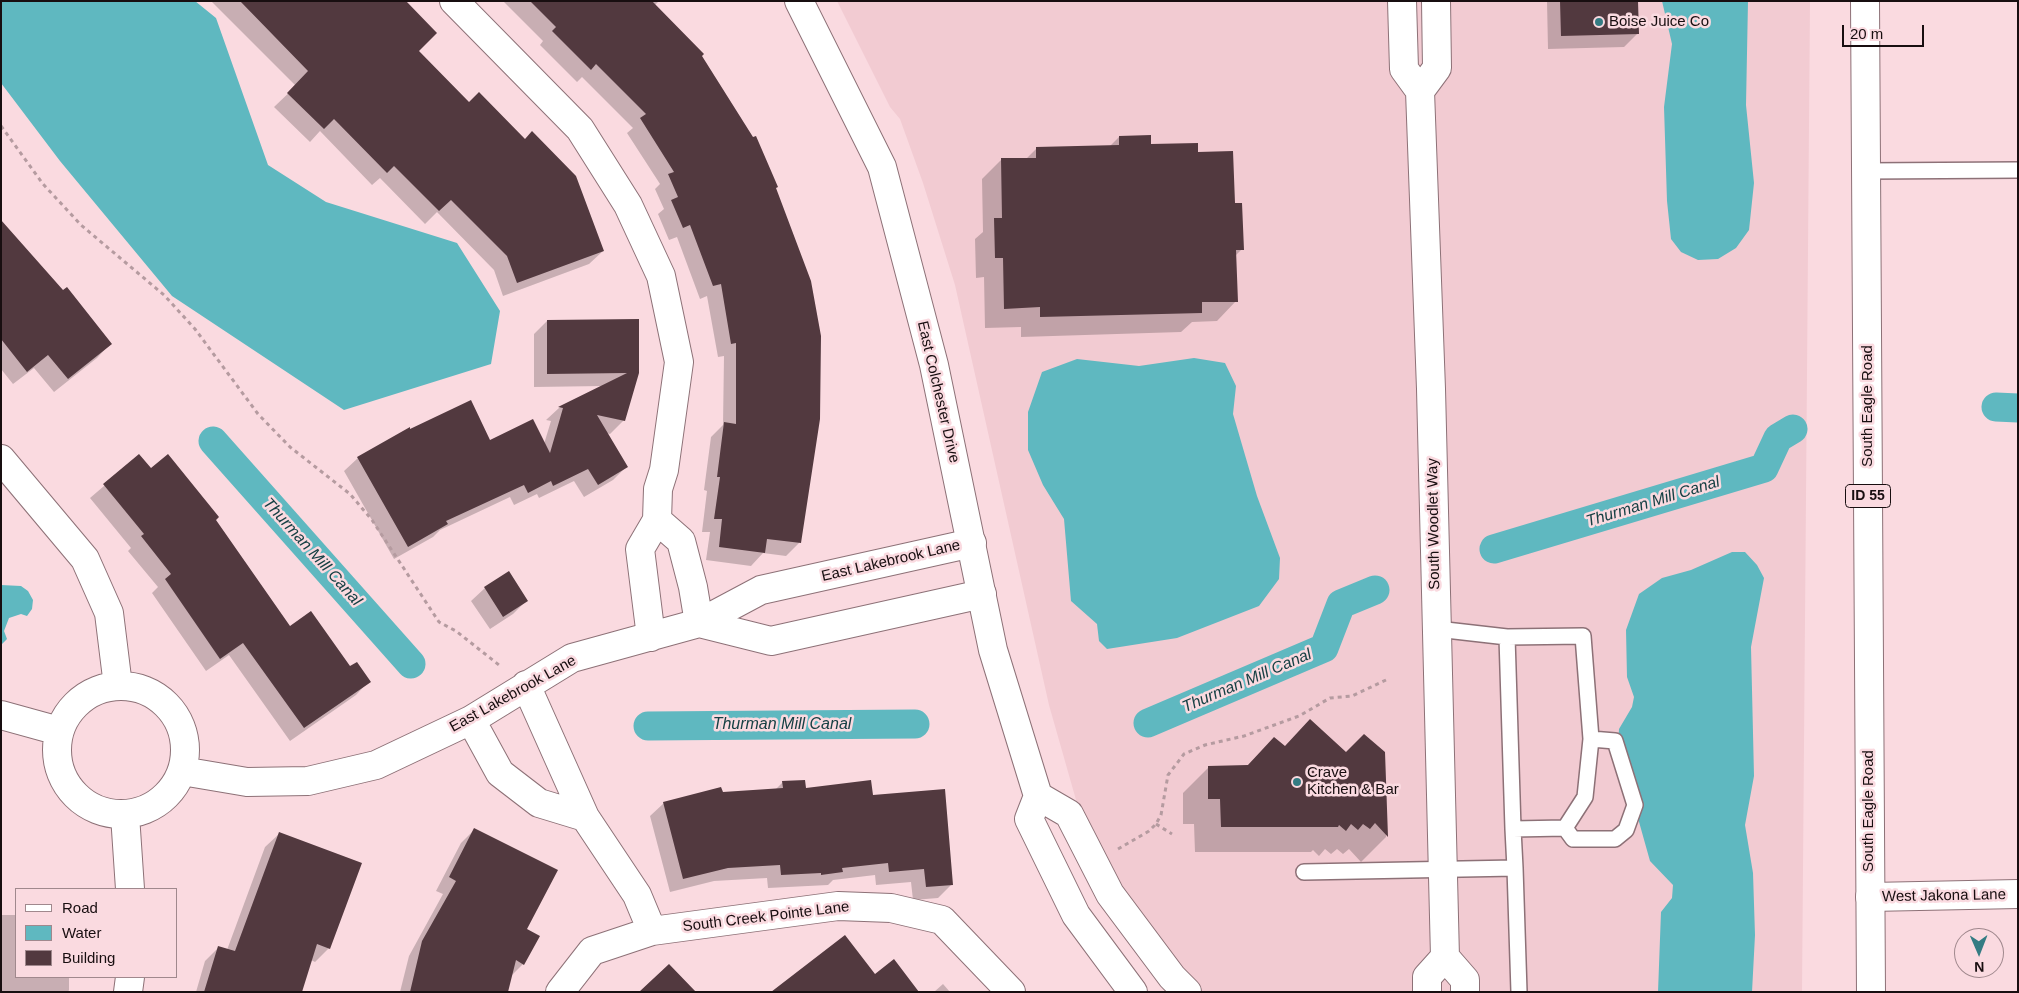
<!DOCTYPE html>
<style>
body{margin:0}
#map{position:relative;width:2019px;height:993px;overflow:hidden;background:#fadae0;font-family:Helvetica,sans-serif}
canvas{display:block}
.frame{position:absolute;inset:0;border:2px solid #180e10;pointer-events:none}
.legend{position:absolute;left:15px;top:888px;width:162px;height:90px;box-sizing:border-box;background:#fadae0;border:1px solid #a0888d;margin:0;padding:6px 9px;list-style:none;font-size:15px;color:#180e10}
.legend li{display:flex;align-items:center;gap:10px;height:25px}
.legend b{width:25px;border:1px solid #a0888d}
.north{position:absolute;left:1954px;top:928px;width:50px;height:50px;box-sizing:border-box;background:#fadae0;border:1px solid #a0888d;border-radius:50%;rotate:179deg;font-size:14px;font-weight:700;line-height:20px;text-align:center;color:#180e10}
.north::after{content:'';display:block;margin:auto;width:18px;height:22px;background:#347c83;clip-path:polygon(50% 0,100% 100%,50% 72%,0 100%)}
.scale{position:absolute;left:1842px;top:25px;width:82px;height:22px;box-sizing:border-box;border:2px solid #180e10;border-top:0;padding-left:6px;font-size:15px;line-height:18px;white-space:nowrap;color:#180e10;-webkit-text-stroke:4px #fadae0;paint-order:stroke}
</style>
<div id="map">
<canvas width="2019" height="993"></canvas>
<div class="frame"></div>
<ul class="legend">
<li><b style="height:6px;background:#fff"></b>Road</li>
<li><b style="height:14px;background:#5fb8c0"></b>Water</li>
<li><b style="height:14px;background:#52393f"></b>Building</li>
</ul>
<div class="north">N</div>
<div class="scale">20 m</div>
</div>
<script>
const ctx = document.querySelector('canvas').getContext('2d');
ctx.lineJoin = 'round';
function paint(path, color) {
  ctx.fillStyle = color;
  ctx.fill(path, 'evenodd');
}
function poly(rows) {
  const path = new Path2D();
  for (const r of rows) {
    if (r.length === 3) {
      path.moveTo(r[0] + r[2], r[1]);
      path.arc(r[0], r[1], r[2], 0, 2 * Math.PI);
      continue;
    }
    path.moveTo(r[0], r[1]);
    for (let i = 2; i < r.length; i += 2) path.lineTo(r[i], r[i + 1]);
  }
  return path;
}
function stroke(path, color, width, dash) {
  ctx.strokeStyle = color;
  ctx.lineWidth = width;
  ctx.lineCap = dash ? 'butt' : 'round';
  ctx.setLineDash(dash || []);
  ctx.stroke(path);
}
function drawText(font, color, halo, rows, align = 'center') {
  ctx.font = font + ' Helvetica,sans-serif';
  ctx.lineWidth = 5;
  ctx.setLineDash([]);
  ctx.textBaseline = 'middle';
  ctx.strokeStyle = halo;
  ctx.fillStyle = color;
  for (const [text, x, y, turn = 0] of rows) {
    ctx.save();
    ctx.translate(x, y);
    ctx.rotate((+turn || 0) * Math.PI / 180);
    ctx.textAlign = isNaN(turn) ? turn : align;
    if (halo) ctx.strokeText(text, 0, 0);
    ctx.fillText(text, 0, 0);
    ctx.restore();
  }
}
const built = poly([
 [837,1,1810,1,1802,992,1200,992,1145,929,1082,821,1049,705,955,285,923,183,900,119,890,107]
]);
const water = poly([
 [1,1,195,1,216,18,268,165,326,202,457,243,500,311,491,364,344,410,172,296,60,161,1,83],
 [1662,1,1748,1,1746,105,1754,183,1749,230,1736,248,1718,259,1698,260,1681,252,1671,239,1667,201,1664,107,1672,44],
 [1194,358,1225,363,1236,386,1233,414,1257,496,1280,558,1279,579,1259,606,1177,638,1107,649,1099,641,1097,624,1071,601,1064,519,1043,485,1028,450,1028,412,1042,372,1077,359,1139,366],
 [1732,552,1745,552,1757,565,1764,578,1751,647,1754,776,1745,825,1753,873,1755,935,1752,992,1658,992,1661,912,1672,898,1673,885,1650,861,1618,747,1619,729,1632,707,1634,697,1627,677,1626,630,1639,594,1662,578,1691,570],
 [1,585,21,586,28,591,33,600,32,609,27,616,21,614,9,618,4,631,7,639,1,645]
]);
const shadow = poly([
 [211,1,367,1,418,51,603,251,589,264,503,296,494,270,437,212,425,224,380,178,372,185,320,131,310,142,274,107,296,86],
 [503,1,659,1,654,6,700,56,775,189,819,418,799,543,786,556,763,553,751,566,706,560,710,532,702,532,707,491,704,490,711,437,723,425,724,356,718,357,707,296,700,299,677,237,669,240,658,214,664,209,655,189,660,184,627,133,633,128,582,77,577,82,540,45,543,41],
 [1547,1,1637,1,1638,33,1624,47,1548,49],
 [1119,137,1197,154,1233,205,1242,249,1235,256,1236,301,1217,321,1192,322,1181,332,1021,337,1021,327,985,328,984,277,976,278,975,239,983,232,982,179,1002,159,1026,159,1037,148,1110,146],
 [1,226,110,344,97,358,54,392,34,368,13,384,1,369],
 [637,320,624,420,610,434,606,433,626,467,613,480,584,497,574,481,539,498,537,494,514,505,510,497,440,530,433,537,394,559,344,471,358,458,410,430,490,441,544,444,551,421,546,420,559,408,603,386,534,387,534,334,547,321],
 [139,456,151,470,215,520,289,628,369,681,356,695,290,741,229,655,206,671,152,593,158,587,128,551,131,548,90,498],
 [485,588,526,601,513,614,490,629,471,601],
 [1274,739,1284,747,1346,754,1384,753,1386,837,1361,862,1349,849,1343,854,1337,849,1331,854,1325,849,1319,856,1313,850,1311,852,1195,852,1194,824,1183,824,1183,793,1209,767,1247,766],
 [783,782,805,789,872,797,951,885,938,898,913,900,911,882,876,885,875,875,833,880,828,885,768,888,767,878,714,881,670,892,650,816,664,803,722,794,775,790],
 [474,830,526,930,523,964,510,977,507,992,400,992,409,956,443,894,436,891,461,843],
 [279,834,329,948,315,962,311,960,301,992,196,992,205,961,219,947,227,950,265,847],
 [1,915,16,915,16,977,69,977,69,990,68,992,1,992],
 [943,984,950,992,934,992]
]);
const canal = poly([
 [1996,407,2018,408],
 [213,441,411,664],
 [1494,549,1764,468,1778,438,1793,429],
 [1148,723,1324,648,1341,604,1375,590],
 [648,726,915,724]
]);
const building = poly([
 [240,1,406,1,437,33,419,51,469,102,479,92,525,139,532,131,576,176,604,251,517,283,507,256,451,200,439,211,394,166,387,173,334,119,324,129,287,93,308,71],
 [530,1,652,1,704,54,702,56,753,137,756,136,778,187,776,188,811,281,821,336,820,419,801,543,767,539,765,553,719,547,722,519,714,519,720,477,717,477,724,422,736,424,736,343,731,344,721,284,713,286,690,225,683,228,671,200,678,197,668,174,674,172,640,118,646,114,596,64,591,70,552,31,556,27],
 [1560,1,1638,1,1639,34,1561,36],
 [1151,135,1151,144,1198,143,1198,152,1233,151,1235,203,1242,203,1244,250,1236,250,1238,302,1202,302,1202,313,1040,317,1040,307,1004,309,1003,258,995,258,994,218,1002,218,1001,158,1036,158,1036,147,1119,145,1119,136],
 [1,220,63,290,67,287,112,344,68,379,48,355,27,372,1,339],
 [639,319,639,373,625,421,597,415,628,467,598,485,588,469,553,486,551,481,528,493,524,485,446,521,448,524,408,547,357,457,410,427,410,429,471,400,490,440,533,419,550,453,563,408,558,407,627,373,547,374,547,320],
 [139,454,151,468,168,454,219,517,216,520,290,626,311,611,350,666,357,662,371,682,304,728,243,643,220,659,165,579,171,574,141,536,144,534,103,484],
 [509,571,528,601,503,617,484,587],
 [1310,719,1346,752,1364,734,1385,752,1388,837,1375,823,1370,829,1363,824,1358,830,1351,824,1346,831,1339,825,1338,827,1221,827,1220,799,1208,799,1208,766,1248,765,1274,737,1285,746],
 [805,780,806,788,871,780,873,795,945,789,953,885,926,887,924,869,889,872,888,863,842,868,843,872,821,875,821,873,781,875,780,865,728,868,683,879,663,802,721,787,723,792,783,788,782,781],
 [474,828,558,870,527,929,540,936,524,965,516,960,508,992,410,992,422,941,456,881,449,877],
 [279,832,362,863,330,949,317,944,302,992,204,992,218,946,235,951],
 [845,935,875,974,894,959,919,992,771,992],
 [669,964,696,992,639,992]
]);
const path = poly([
 [1,126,43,184,81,225,164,295,195,329,258,414,290,447,350,494,372,520,439,622,456,631,499,665],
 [1156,824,1172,834],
 [1118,849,1149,831,1156,824,1161,815,1168,775,1184,754,1205,745,1244,736,1299,716,1330,698,1352,696,1386,680]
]);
const lane = poly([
 [1867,171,2018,170],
 [1437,629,1507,637],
 [1565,828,1573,839,1615,839,1626,830,1635,805,1615,741,1591,739],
 [1513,829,1565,828,1585,797,1591,739,1583,636,1507,637,1513,829,1515,868],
 [1304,872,1515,868,1519,992]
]);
const street = poly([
 [454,1,580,129,628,205,661,276,679,362,664,470,658,489,657,520],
 [1402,1,1404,69,1420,91,1431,389,1445,957],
 [1420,91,1437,68,1436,1],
 [1,459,85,559,109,613,118,686],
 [699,623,771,641,982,594],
 [651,637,640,549,657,520,681,541,693,587,699,623],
 [121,750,64],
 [1,715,59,731],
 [471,720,500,773,539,803,585,817,526,685],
 [182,771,247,782,308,781,376,765,471,720,572,658,699,623,761,590,972,543],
 [125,815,130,889],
 [585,817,637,895,652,931,838,906,891,908,942,920,1011,992],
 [1870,897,2018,894],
 [128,992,130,977],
 [560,992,592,951,652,931],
 [1427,992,1427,977,1445,957,1465,980,1465,992]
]);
const secondary = poly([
 [799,1,882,167,934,365,993,650,1038,796,1029,819,1076,915,1133,992],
 [1038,796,1069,814,1110,894,1172,977,1187,992]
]);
const highway = poly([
 [1865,1,1871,992]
]);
const markers = [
 [1599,22,5,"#347c83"],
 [1297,782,5,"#347c83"]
];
const shields = [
 [1868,496,45]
];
const shieldNames = [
 ["ID 55",1868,496]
];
const poiNames = [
 ["Boise Juice Co",1609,22],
 ["Crave",1307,773],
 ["Kitchen & Bar",1307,790]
];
const streetNames = [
 ["East Colchester Drive",938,392,77],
 ["South Eagle Road",1868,406,-90],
 ["South Woodlet Way",1434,524,-91],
 ["East Lakebrook Lane",891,561,-13],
 ["East Lakebrook Lane",513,694,-29],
 ["South Eagle Road",1869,811,-90],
 ["West Jakona Lane",1944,896,-1],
 ["South Creek Pointe Lane",766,917,-7]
];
const waterNames = [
 ["Thurman Mill Canal",1653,502,-17],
 ["Thurman Mill Canal",312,552,48],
 ["Thurman Mill Canal",1247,681,-23],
 ["Thurman Mill Canal",782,725]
];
paint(built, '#f2cbd2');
paint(water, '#5fb8c0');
paint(shadow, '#0003');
stroke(canal, '#5fb8c0', 29);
paint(building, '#52393f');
stroke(lane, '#8d7177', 18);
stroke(street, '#8d7177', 30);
stroke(secondary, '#8d7177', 30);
stroke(highway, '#8d7177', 30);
stroke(path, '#b59ba0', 3, [4, 4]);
stroke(lane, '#fff', 15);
stroke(street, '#fff', 28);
stroke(secondary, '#fff', 28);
stroke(highway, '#fff', 28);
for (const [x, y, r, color] of markers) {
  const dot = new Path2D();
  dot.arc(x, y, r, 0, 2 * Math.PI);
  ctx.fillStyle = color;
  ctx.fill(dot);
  stroke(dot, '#fadae0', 2);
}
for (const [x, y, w] of shields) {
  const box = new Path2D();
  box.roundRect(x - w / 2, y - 11.5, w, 23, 4);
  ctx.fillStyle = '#fadae0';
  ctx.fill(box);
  stroke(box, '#180e10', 1);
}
drawText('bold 14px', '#180e10', null, shieldNames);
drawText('15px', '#180e10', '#fadae0', poiNames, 'left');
drawText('15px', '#180e10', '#fadae0', streetNames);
drawText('italic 16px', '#164044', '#fadae0', waterNames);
</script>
